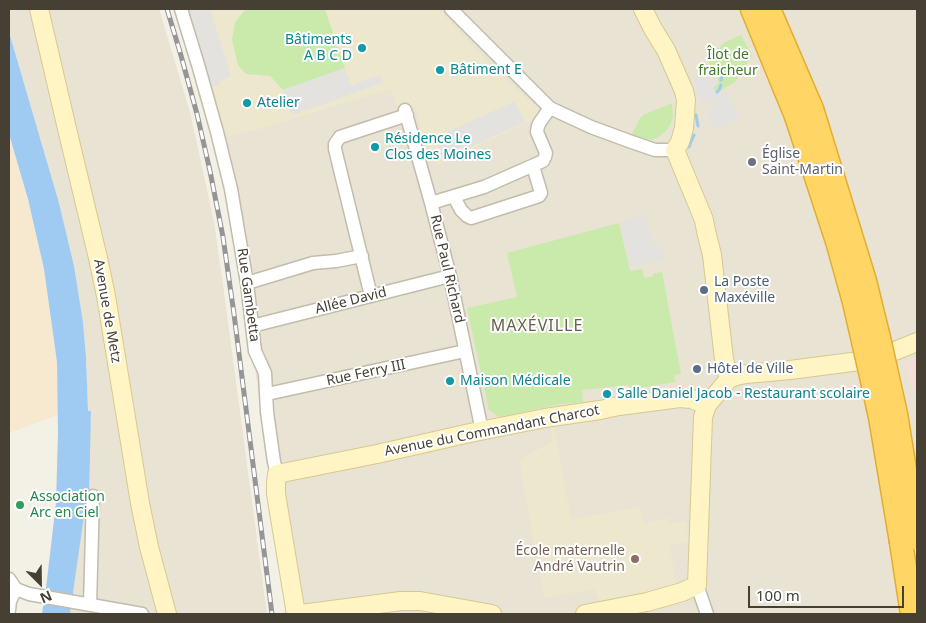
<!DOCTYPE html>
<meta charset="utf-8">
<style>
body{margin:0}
#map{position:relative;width:926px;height:623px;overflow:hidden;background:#f3f0e5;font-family:"Noto Sans",sans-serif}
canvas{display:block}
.frame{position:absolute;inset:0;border:10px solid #464034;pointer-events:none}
.north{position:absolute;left:15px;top:558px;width:50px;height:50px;-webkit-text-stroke:4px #fff;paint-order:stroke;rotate:157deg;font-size:14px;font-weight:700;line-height:20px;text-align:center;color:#464034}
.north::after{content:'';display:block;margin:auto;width:18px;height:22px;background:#464034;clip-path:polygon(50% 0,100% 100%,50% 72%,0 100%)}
.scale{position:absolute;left:748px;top:586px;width:156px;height:22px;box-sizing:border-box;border:2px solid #464034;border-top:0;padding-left:6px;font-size:15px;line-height:18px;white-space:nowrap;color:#464034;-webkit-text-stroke:4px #fff;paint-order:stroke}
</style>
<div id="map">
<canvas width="926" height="623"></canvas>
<div class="frame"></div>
<div class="north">N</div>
<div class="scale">100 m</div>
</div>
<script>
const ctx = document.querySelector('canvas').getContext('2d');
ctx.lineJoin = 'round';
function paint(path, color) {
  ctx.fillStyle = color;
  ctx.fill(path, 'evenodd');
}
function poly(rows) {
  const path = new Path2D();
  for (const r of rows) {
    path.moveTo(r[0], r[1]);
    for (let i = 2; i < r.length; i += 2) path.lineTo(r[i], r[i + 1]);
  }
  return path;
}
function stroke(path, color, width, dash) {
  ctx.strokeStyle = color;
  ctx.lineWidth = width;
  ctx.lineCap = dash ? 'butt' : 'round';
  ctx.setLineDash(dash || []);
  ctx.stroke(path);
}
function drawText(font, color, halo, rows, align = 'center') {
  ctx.font = font + ' "Noto Sans",sans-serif';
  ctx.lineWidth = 4;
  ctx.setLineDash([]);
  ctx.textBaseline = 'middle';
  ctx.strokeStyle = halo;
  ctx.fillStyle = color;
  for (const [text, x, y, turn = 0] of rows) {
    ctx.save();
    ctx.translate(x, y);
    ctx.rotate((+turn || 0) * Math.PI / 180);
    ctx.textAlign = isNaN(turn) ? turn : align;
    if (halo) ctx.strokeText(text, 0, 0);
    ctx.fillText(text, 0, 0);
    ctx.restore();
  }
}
const residential = poly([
 [9,9,159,9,190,112,214,222,224,292,267,614,70,614,87,494,91,411,88,411,86,357,83,322,74,266,59,203,9,32],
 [177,9,917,9,917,526,891,530,905,614,283,614,283,613,287,610,272,491,243,280,231,206]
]);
const commercial = poly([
 [9,134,28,199,44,269,57,362,58,415,9,433]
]);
const education = poly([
 [186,9,439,9,494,69,538,108,538,113,532,121,437,165,430,149,424,144,415,107,399,112,391,89,253,131,223,136,214,104,216,102,213,91,210,88],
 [550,425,554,425,571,519,640,507,643,523,668,518,669,524,686,521,689,542,670,546,676,585,649,593,605,602,600,602,594,589,544,598,521,473,520,459,552,442]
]);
const medical = poly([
 [917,357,917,403,904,363]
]);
const green = poly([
 [246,9,325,9,345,68,283,90,270,76,246,74,238,65,232,40,235,22],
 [741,35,752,55,735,82,726,87,717,94,713,87,718,80,707,59,725,42],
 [672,103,673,117,670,125,666,131,657,138,652,140,631,136,640,118,643,115],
 [619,223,630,271,642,269,644,278,653,276,653,274,662,272,681,374,674,375,676,382,633,389,634,396,631,397,629,385,582,390,583,402,560,404,499,417,489,410,467,308,517,297,507,253]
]);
const parking = poly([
 [186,9,210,9,231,76,223,79,218,86,210,88],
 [345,68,351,85,380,75,383,83,292,115,283,90],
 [712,70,718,80,718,84,713,88,717,94,724,91,739,118,716,130,706,111,712,107,708,99,702,103,691,82],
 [515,101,525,122,444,159,435,138],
 [645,215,652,243,660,242,664,257,658,261,631,266,620,222]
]);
const water = poly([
 [9,32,59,203,74,266,83,322,86,357,88,411,91,411,89,495,87,495,70,614,42,614,46,588,56,503,58,433,57,362,44,269,28,199,9,134]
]);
const stream = poly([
 [721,80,722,76,726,72,730,69],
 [717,92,719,90,721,85],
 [696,115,698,126],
 [689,147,694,135]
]);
const street = poly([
 [181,9,199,68,217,132,231,189,247,283,255,351,265,373,267,412,274,462,277,474],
 [451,9,550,108,591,127,629,141,655,150,675,150],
 [405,110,431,203,450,276,482,431],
 [454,197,461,210,467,216,471,218,539,196,541,193,533,166],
 [431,203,484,187,543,161,545,157,546,153,537,132,538,126,540,122,550,108],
 [247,283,313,263,336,261,362,256],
 [371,296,335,149,335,144,340,137,407,115],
 [252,326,450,276],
 [267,394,465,351],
 [9,579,16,589,29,594,142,614],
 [697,585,707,614],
 [90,605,93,496],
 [9,610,10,601,16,589]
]);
const secondary = poly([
 [39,9,68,133,98,258,106,296,140,503,149,547,167,614],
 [643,9,653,29,666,50,684,91,686,100,684,128,680,142,675,150,704,220,706,231,712,255,724,359,729,379],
 [296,614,276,494,276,483,277,474,377,454,470,433,545,418,600,410,619,406,680,398,691,399,707,405],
 [301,614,401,601,420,601,492,614],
 [585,614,647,602,682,592,697,585,703,417,707,405,729,379,736,376,746,374,790,370,875,359,917,342]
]);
const highway = poly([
 [752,9,796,116],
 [769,9,812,109],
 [901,542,912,614]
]);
const rail = poly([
 [167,9,180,52,197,114,210,171,223,237,234,314,272,614]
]);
const highwayBridge = poly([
 [812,109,865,281,879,338,896,414,916,538],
 [796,116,837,241,854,302,871,376,880,417,901,542]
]);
const markers = [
 [362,48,5,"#0f9aa8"],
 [440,70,5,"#0f9aa8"],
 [247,103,5,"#0f9aa8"],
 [375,147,5,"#0f9aa8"],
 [752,162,5,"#6b7280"],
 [704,290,5,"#5c6f8a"],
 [697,369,5,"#5c6f8a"],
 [450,381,5,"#0f9aa8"],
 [607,394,5,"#0f9aa8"],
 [20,505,5,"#2e9e5b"],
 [635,559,5,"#8d6e63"]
];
const cultureNames = [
 ["Bâtiments",352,40,"right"],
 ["A B C D",352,56,"right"],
 ["Bâtiment E",450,70],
 ["Atelier",257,103],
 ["Résidence Le",385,139],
 ["Clos des Moines",385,155],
 ["Maison Médicale",460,381],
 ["Salle Daniel Jacob - Restaurant scolaire",617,394]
];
const parkNames = [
 ["Îlot de",728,55],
 ["fraicheur",728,71]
];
const worshipNames = [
 ["Église",762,154],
 ["Saint-Martin",762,170]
];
const streetNames = [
 ["Rue Paul Richard",447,269,77],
 ["Rue Gambetta",248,295,82],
 ["Allée David",351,301,-14],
 ["Avenue de Metz",107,311,80],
 ["Rue Ferry III",366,373,-12],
 ["Avenue du Commandant Charcot",492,431,-11]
];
const serviceNames = [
 ["La Poste",714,282],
 ["Maxéville",714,298],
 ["Hôtel de Ville",707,369]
];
const leisureNames = [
 ["Association",30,497],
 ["Arc en Ciel",30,513]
];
const educationNames = [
 ["École maternelle",625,551],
 ["André Vautrin",625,567]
];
const quarterNames = [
 ["MAXÉVILLE",537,326]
];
paint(residential, '#e8e3d3');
paint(commercial, '#f7e9cf');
paint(education, '#ede7ce');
paint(medical, '#f5ded8');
paint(green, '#caeaac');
paint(parking, '#e4e2de');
paint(water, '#9fcbf3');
stroke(stream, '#9fcbf3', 3);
stroke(street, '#c2bcaa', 15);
stroke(secondary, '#d6c893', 20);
stroke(highway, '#e4ad2f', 25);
stroke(street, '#fff', 12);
stroke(secondary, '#fff5c4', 18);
stroke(highway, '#ffd665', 22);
stroke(rail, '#959595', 5);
stroke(rail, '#fff', 3, [9]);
stroke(highwayBridge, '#e4ad2f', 25, []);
stroke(highwayBridge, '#ffd665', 22);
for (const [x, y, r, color] of markers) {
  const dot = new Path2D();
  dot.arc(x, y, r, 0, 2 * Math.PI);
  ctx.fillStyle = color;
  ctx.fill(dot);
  stroke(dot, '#fff', 2);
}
drawText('14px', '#0d838f', '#fff', cultureNames, 'left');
drawText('14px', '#407a25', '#fff', parkNames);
drawText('14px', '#5b616d', '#fff', worshipNames, 'left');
drawText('14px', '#464034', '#fff', streetNames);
drawText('14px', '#4e5e75', '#fff', serviceNames, 'left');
drawText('14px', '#27864d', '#fff', leisureNames, 'left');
drawText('14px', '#785e54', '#fff', educationNames, 'right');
ctx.letterSpacing = '1px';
drawText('16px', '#695f4b', '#fff', quarterNames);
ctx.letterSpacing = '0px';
</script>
